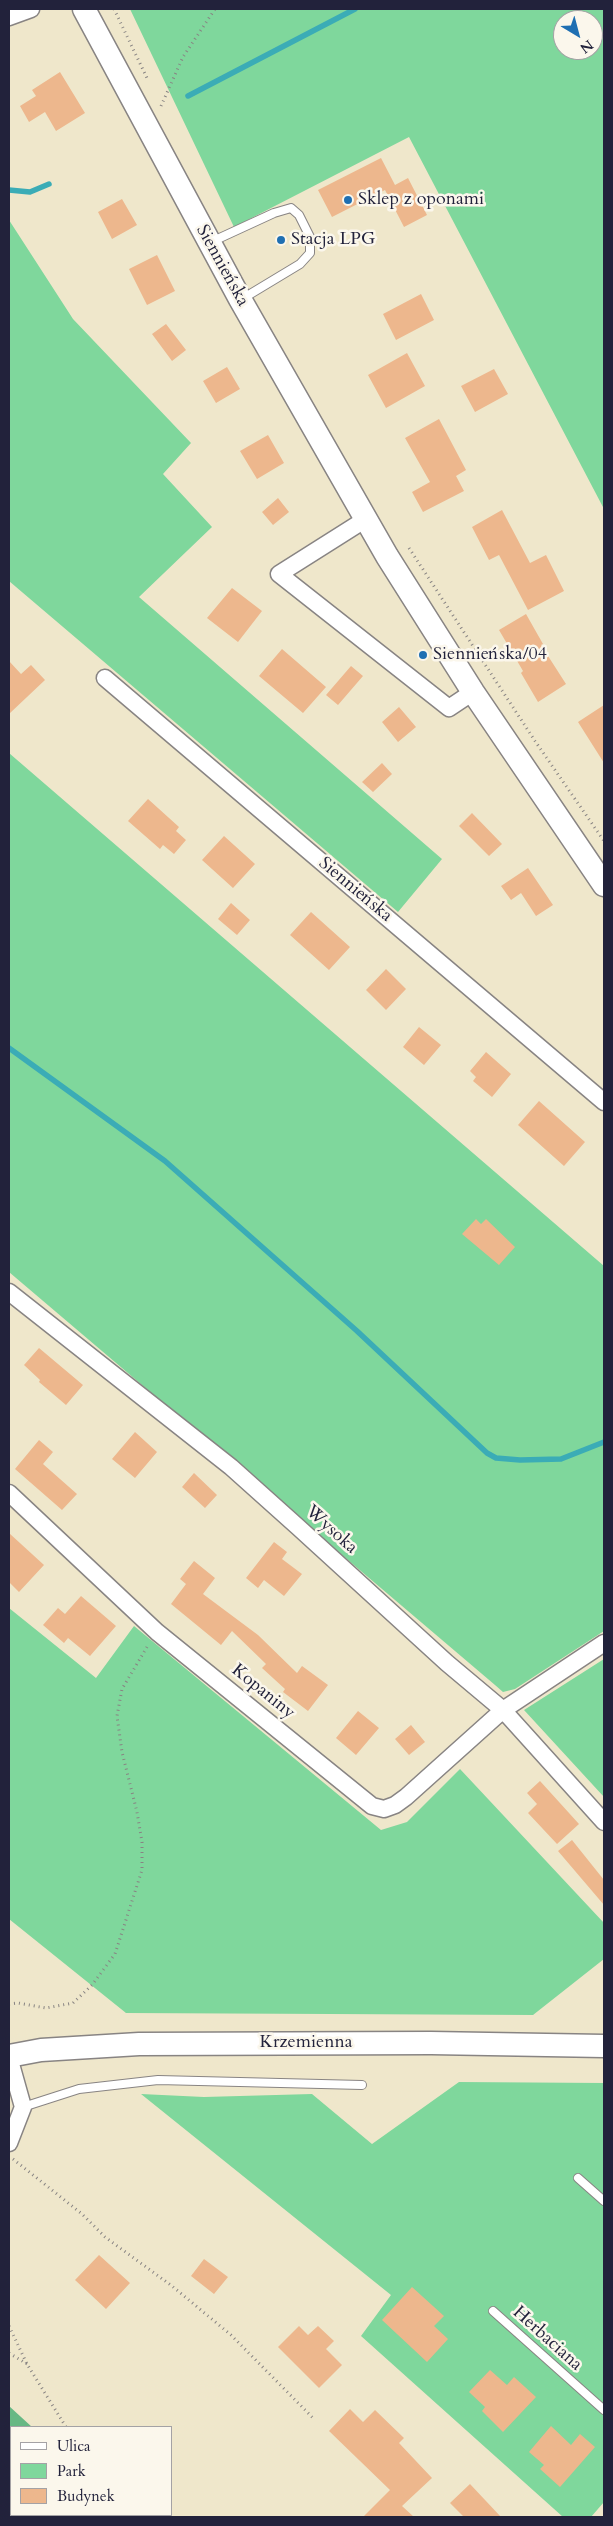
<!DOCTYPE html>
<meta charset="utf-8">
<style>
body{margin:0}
#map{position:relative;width:613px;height:2526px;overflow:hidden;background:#efe7cb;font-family:Cardo,serif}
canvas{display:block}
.frame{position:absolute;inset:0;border:10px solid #22223b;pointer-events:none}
.legend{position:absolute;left:10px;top:2426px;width:162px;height:90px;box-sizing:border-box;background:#fbf7ec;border:1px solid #a4a2a5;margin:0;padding:6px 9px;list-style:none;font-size:15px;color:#22223b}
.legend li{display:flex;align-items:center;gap:10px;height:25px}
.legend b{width:25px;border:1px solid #a4a2a5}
.north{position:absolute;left:553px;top:10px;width:50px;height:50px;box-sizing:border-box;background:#fbf7ec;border:1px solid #a4a2a5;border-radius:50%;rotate:143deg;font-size:14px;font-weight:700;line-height:20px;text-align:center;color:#22223b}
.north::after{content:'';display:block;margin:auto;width:18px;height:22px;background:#1f6fb2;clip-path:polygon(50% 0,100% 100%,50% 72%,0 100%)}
</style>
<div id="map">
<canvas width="613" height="2526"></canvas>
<div class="frame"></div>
<ul class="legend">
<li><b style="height:6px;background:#fff"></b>Ulica</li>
<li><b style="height:14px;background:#7fd79c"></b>Park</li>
<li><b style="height:14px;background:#edb78d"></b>Budynek</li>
</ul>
<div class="north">N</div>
</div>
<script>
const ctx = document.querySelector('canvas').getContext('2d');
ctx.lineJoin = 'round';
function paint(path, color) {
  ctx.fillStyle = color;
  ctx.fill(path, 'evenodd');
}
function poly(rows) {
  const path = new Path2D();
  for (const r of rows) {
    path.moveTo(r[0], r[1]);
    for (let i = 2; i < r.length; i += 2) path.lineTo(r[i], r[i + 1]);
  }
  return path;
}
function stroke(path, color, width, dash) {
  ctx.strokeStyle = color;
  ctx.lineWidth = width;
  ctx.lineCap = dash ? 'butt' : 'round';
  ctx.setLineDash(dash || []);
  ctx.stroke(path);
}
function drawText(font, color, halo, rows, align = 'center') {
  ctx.font = font + ' Cardo,serif';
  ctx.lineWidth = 5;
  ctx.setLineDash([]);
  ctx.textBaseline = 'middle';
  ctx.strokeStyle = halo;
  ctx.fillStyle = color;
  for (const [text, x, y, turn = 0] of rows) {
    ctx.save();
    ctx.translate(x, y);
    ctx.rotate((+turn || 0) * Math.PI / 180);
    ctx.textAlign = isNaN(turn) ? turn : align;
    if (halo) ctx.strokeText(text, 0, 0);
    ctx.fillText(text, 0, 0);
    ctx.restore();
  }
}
const green = poly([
 [130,9,604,9,604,509,409,137,234,227],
 [563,20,593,20,593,50,563,50],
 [9,220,73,319,191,443,163,474,212,527,139,597,442,859,398,912,9,581],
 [9,753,604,1266,604,1631,515,1689,503,1692,495,1685,9,1272],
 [9,1608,96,1678,134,1626,381,1830,407,1822,460,1769,604,1923,604,1959,533,2015,126,2013,9,1919],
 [604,1659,604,1797,524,1710],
 [459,2082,604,2083,604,2502,591,2517,563,2517,361,2336,391,2295,141,2094,204,2097,312,2094,372,2144]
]);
const forest = poly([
 [9,2406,32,2427,11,2427,11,2501,9,2498],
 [27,2515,128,2515,131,2517,30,2517]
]);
const stream = poly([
 [188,96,355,9],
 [9,190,30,192,49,184],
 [9,1048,165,1161,357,1331,487,1453,496,1458,520,1460,561,1459,604,1442]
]);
const building = poly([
 [60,72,85,113,56,131,45,112,29,122,20,106,36,96,32,90],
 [381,158,395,185,408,178,427,215,404,227,385,190,332,217,318,190],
 [122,199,137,225,112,239,98,212],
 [157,255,175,291,147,305,129,269],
 [421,294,434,320,396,340,383,314],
 [166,324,186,350,172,361,152,334],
 [407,353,425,386,386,408,368,375],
 [227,367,240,389,216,403,203,381],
 [494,369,508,394,475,412,461,386],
 [439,419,466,470,456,476,464,491,423,512,412,492,430,482,405,438],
 [268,435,284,463,257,479,240,451],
 [278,498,289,512,273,525,262,512],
 [502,510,530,563,546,555,564,591,528,610,499,555,489,560,472,527],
 [232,588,262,611,238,642,207,618],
 [526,614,543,644,541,645,566,684,538,702,521,673,523,671,499,630],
 [282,649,326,687,303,713,259,676],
 [9,661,21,674,31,665,45,680,9,714],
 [351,666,363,676,338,705,326,695],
 [604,705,604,763,578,722],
 [399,707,416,727,398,742,382,722],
 [382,763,392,774,373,792,362,782],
 [148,799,179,827,176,831,186,840,174,854,163,845,160,849,128,821],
 [472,813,502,844,489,856,459,826],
 [224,836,255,864,233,888,202,860],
 [528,868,553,905,536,916,521,893,511,900,501,886],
 [231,903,250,920,237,935,218,919],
 [311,912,350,947,329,970,290,935],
 [386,969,406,989,386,1010,366,990],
 [419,1027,441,1045,424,1065,403,1047],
 [486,1052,511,1074,492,1097,473,1081,476,1077,470,1071],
 [539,1101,585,1142,564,1166,518,1125],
 [476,1219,481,1224,486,1219,515,1247,499,1265,462,1234],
 [39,1348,83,1385,66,1405,39,1382,40,1380,24,1365],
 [135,1432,157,1452,135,1478,112,1459],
 [39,1440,53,1452,43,1464,77,1494,62,1510,15,1469],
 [194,1473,217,1495,205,1508,182,1487],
 [9,1533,44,1565,19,1592,9,1582],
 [274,1542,287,1552,282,1559,302,1574,284,1596,264,1580,258,1588,246,1578],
 [194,1561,215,1578,203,1594,258,1635,297,1673,302,1666,328,1685,308,1711,283,1692,285,1689,262,1668,266,1664,232,1631,221,1645,171,1604,186,1584,180,1579],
 [81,1596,116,1626,90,1656,68,1638,64,1643,43,1625,58,1608,65,1614],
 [358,1711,379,1728,356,1755,336,1738],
 [411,1725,425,1742,409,1755,395,1739],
 [540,1781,579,1824,557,1844,528,1813,537,1804,527,1793],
 [572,1840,604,1880,604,1905,558,1851],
 [99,2255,130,2283,106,2309,75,2280],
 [204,2259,228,2277,214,2294,191,2276],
 [412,2287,444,2316,434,2326,448,2339,427,2362,382,2320],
 [299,2326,308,2335,318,2326,334,2341,326,2349,342,2365,319,2388,278,2347],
 [490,2370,507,2385,514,2377,536,2397,503,2432,482,2411,485,2407,469,2392],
 [350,2409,363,2422,375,2410,404,2438,399,2443,432,2478,402,2506,414,2517,363,2517,390,2490,329,2431],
 [551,2426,571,2445,580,2434,595,2447,560,2487,540,2469,544,2465,529,2452],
 [470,2484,501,2517,464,2517,450,2503]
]);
const path = poly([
 [114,9,147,78],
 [161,106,183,57,215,9],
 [409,548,535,741,604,841],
 [9,2004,18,2003,46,2008,73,2003,92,1985,115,1954,142,1870,142,1842,137,1812,122,1752,117,1716,122,1689,147,1647],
 [13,2159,82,2214,105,2237,172,2286,231,2335,315,2420],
 [9,2326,27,2364,66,2427],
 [9,2353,27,2364],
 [150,2515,153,2517]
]);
const lane = poly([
 [211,242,274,213,291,208,299,215,310,237,310,253,300,264,242,299],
 [23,2107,79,2089,158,2080,362,2085],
 [578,2178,604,2201],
 [493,2311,604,2410]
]);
const street = poly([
 [9,17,31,9],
 [366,519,279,574,449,708,473,692],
 [105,678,604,1102],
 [9,1292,231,1467,298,1527,447,1663,503,1710,604,1822],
 [9,1493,157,1632,372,1806,384,1809,395,1805,406,1797,503,1710,604,1643],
 [9,2057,23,2107,9,2143]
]);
const secondary = poly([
 [84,9,240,299,387,556,473,692,604,885],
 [9,2056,41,2050,139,2044,431,2043,604,2046]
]);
const markers = [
 [348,200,5,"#1f6fb2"],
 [281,240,5,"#1f6fb2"],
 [423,655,5,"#1f6fb2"]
];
const poiNames = [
 ["Sklep z oponami",358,200],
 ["Stacja LPG",291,240],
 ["Siennieńska/04",433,655]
];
const streetNames = [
 ["Siennieńska",222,266,61],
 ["Siennieńska",355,890,40],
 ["Wysoka",331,1530,42],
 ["Kopaniny",263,1692,39],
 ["Krzemienna",306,2043],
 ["Herbaciana",547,2339,42]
];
paint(green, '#7fd79c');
paint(forest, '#67b884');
stroke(stream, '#3bacb6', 5.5);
paint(building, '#edb78d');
stroke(lane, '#888483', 10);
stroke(street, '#888483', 19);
stroke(secondary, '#888483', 25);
stroke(path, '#888483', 3, [1, 4]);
stroke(lane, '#fff', 8);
stroke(street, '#fff', 16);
stroke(secondary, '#fff', 22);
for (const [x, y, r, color] of markers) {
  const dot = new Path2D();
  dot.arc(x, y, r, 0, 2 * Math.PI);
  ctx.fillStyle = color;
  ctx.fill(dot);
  stroke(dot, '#fbf7ec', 2);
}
drawText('18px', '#22223b', '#fbf7ec', poiNames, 'left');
drawText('18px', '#22223b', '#fbf7ec', streetNames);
</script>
